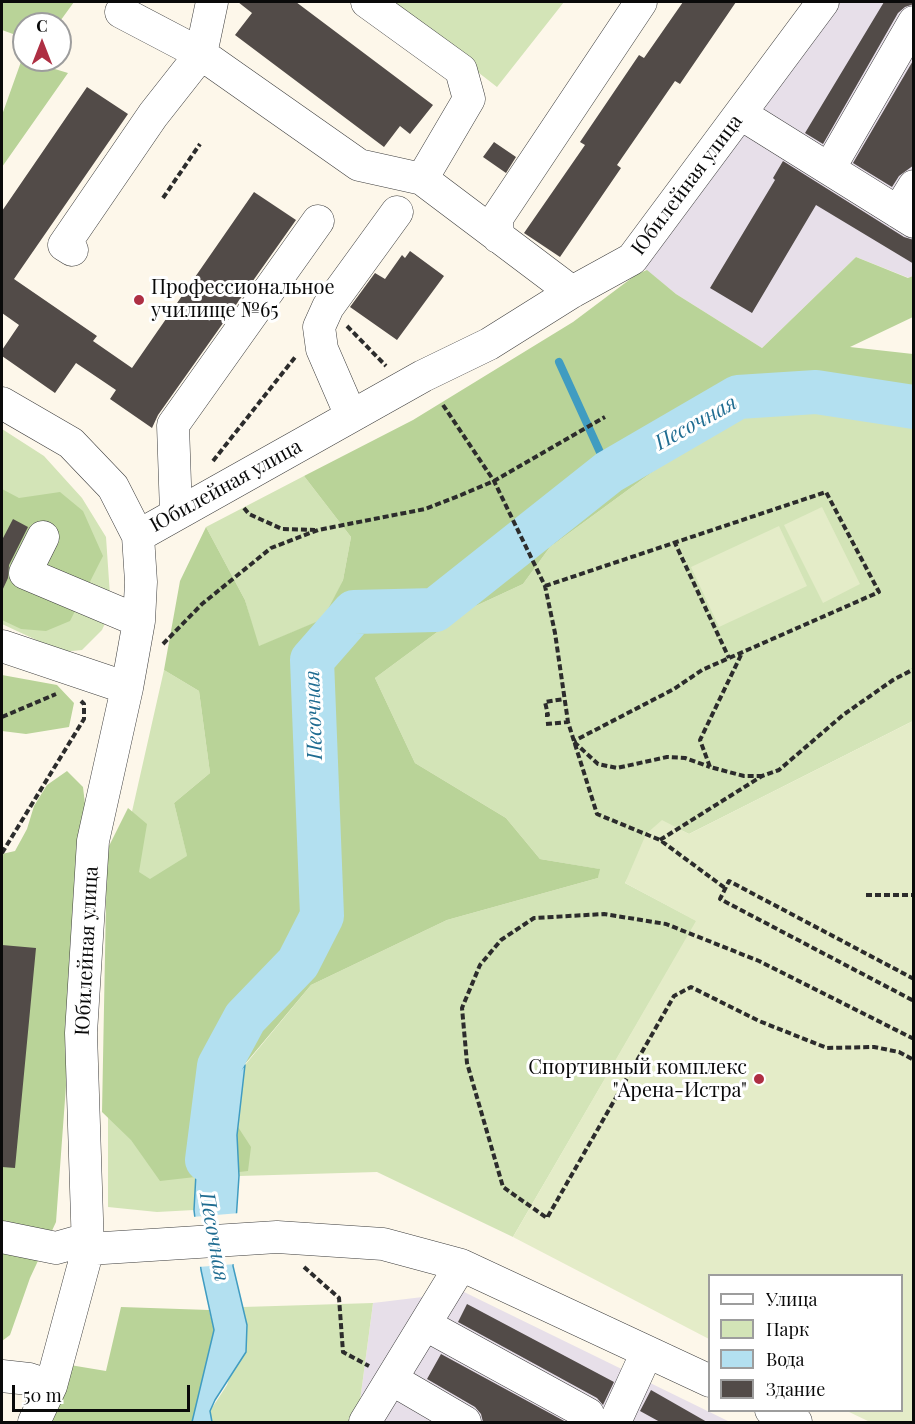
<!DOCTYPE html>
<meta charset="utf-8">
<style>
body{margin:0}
#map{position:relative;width:915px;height:1424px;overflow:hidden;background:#fdf7ea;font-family:"Playfair Display",serif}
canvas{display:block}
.frame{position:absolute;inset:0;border:3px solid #0a0a0a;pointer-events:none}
.legend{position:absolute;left:708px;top:1274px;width:195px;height:138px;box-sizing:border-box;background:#fff;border:2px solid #9d9d9d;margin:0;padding:8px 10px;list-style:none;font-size:18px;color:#0a0a0a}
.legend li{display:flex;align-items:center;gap:12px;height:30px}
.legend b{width:30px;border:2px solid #9d9d9d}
.north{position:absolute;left:12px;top:12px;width:60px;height:60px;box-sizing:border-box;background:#fff;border:2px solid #9d9d9d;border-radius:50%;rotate:0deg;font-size:16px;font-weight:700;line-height:24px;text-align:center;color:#0a0a0a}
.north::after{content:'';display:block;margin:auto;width:21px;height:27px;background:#ae2f43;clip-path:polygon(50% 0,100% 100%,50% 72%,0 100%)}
.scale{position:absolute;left:12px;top:1385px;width:178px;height:27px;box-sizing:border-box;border:3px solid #0a0a0a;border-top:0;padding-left:8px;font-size:18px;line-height:21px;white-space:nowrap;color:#0a0a0a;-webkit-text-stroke:4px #fff;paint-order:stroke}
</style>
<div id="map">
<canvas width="915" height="1424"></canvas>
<div class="frame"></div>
<ul class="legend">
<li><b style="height:8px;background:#fff"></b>Улица</li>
<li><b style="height:16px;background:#d3e4b7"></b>Парк</li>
<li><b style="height:16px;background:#b3e0f0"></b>Вода</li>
<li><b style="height:16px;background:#524b48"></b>Здание</li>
</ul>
<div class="north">С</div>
<div class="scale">50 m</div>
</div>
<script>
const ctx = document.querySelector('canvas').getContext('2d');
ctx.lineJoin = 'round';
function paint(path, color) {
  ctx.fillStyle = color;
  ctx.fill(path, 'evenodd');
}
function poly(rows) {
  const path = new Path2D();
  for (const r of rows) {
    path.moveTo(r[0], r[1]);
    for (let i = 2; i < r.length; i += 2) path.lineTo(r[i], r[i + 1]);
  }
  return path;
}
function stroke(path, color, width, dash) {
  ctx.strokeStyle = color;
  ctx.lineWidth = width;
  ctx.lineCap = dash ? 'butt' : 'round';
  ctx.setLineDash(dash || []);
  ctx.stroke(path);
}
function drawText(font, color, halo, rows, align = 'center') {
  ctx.font = font + ' "Playfair Display",serif';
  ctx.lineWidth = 6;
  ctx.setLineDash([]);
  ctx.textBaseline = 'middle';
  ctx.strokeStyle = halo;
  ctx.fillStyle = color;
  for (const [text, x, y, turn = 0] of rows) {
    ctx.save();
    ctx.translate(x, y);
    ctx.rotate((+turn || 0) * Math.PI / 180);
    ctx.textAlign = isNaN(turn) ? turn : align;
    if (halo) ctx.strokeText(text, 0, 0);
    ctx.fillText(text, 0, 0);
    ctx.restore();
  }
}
const industrial = poly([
 [823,2,913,2,913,276,909,278,856,257,762,348,676,294,632,259],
 [464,1292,730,1422,348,1422,360,1401,373,1303]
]);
const green = poly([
 [388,2,564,2,497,87],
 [754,413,870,413,913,419,913,721,689,834,662,821,625,883,697,921,513,1237,377,1172,239,1176,237,1135,245,1065,311,985,447,920,598,878,599,869,540,859,506,818,415,763,375,678,467,610,523,584,550,547,677,454],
 [2,429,44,456,82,498,106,537,111,610,102,630,82,650,62,652,2,624],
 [304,476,351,537,343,580,324,619,258,647,245,600,206,527],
 [164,670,199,691,210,773,174,803,187,855,197,1155,194,1210,157,1212,108,1207,108,1037,119,869],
 [373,1303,360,1401,348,1422,212,1422,210,1411,227,1385,247,1325,243,1307]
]);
const forest = poly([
 [2,2,74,2,58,24,24,24,24,38,2,30],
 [22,59,68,73,2,167,2,115],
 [856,257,908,278,913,276,913,317,850,347,913,354,913,419,870,413,754,413,677,454,550,547,523,584,467,610,375,678,415,763,506,818,540,859,600,869,598,878,447,920,311,985,204,1113,238,1127,251,1147,248,1171,160,1181,131,1140,102,1112,107,850,128,808,147,824,139,872,150,879,187,856,174,803,210,773,199,691,164,670,180,581,206,527,245,600,259,646,323,619,343,580,351,537,304,476,413,420,573,322,637,274,647,270,676,294,762,348],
 [2,489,19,498,60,492,83,511,103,556,70,621,46,631,21,629,2,620],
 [2,675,57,685,74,703,69,727,26,734,2,731],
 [67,771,83,787,86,813,56,1222,30,1278,10,1335,2,1341,2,854,15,851,27,829,34,806,47,785],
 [121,1307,209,1310,214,1330,192,1422,49,1422,70,1365,106,1371]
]);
const pitch = poly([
 [822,507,860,584,823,603,784,525],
 [779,526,807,586,719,627,691,567],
 [913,721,913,1422,870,1422,847,1411,902,1410,902,1276,710,1276,709,1339,513,1237,696,921,625,883,646,834,662,820,689,834]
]);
const water = poly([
 [245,1065,237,1135,239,1176,233,1266,247,1325,246,1352,215,1400,210,1411,212,1422,192,1422,214,1330,201,1270,194,1210,197,1155,203,1113,245,1065]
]);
const pier = poly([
 [240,1213,236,1264,198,1267,192,1217]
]);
const stream = poly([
 [559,362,609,472]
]);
const river = poly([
 [207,1160,219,1066,245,1018,298,963,322,916,312,660,354,612,435,610,609,472,738,397,816,392,914,407]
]);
const building = poly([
 [238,2,296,2,433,105,410,134,400,126,384,147,235,35,252,13],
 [683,2,736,2,680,84,675,81,617,165,621,168,560,257,524,233,585,145,580,142,639,55,644,58],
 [884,2,914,2,914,4,905,7,898,13,823,144,805,133],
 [914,59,914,165,899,176,892,187,853,163],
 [87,87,128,114,14,279,97,336,93,341,132,368,254,192,296,220,158,415,152,428,110,399,116,390,76,363,55,393,2,356,2,350,19,325,2,313,2,211],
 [494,142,516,157,506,173,483,157],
 [783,161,904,237,914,240,914,264,816,205,752,313,710,288,775,180,773,178],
 [410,251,444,276,397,340,350,307,375,273,385,279,402,255,405,258],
 [13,519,28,527,9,565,8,578,2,591,2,540],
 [2,945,36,948,15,1168,2,1167],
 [467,1304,614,1382,603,1405,597,1398,458,1322],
 [441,1354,566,1422,483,1422,481,1414,475,1407,427,1379],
 [651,1390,707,1422,660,1422,640,1411]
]);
const path = poly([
 [163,198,200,144],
 [347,326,386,366],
 [443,405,494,481,545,586,555,633,568,722,597,814,660,840,725,888],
 [213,461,296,356],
 [244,508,249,514,282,529,315,530],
 [674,541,729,658],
 [545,586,826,492,879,592,702,670,674,689,574,741],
 [163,644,202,604,271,548,318,530,425,509,461,495,494,481,605,417],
 [741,655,700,740,710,767,744,776,761,776],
 [545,715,548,715,545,702,564,699],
 [2,717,56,694],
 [546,724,568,722],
 [574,742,598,764,617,768,667,757,685,758,710,767],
 [660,840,762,776,779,770,843,715,893,680,914,669],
 [2,853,84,719,84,704,81,701],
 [866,895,914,895],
 [914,979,729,881,720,899,914,1001],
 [914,1039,759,961,666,924,604,914,534,918,501,940,480,965,462,1008,467,1063,503,1187,547,1218,674,996,691,987,759,1021,827,1048,874,1047,899,1052,914,1060],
 [304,1267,339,1298,343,1352,369,1366]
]);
const minor = poly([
 [367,2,461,70,469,99,422,179],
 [121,12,201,54,359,165,422,179,572,292],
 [741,114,914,222],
 [829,169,914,22],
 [898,212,914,186],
 [498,237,497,218,641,2],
 [72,250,64,245,153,115,201,54,212,2],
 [2,403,71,443,113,487,138,536,141,582,139,621,127,688,93,841,81,1033,88,1249,51,1386,34,1422],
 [351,416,322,349,319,327,328,307,397,212],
 [176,513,173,425,318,221],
 [138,536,423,376,489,344,572,292,632,259,823,2],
 [43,537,25,573,139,621],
 [2,646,127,688],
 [2,1237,56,1248,88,1239],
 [88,1249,277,1237,383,1244,461,1265,710,1381],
 [426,1325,588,1414],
 [2,1376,29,1379,51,1386],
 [393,1380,465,1422],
 [771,1410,796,1422],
 [365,1422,461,1265],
 [615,1422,647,1352]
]);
const markers = [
 [139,300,6,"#ae2f43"],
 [759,1079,6,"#ae2f43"]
];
const streetNames = [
 ["Юбилейная улица",687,185,-53],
 ["Юбилейная улица",226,486,-29],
 ["Юбилейная улица",87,951,-87]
];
const poiNames = [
 ["Профессиональное",151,288],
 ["училище №65",151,311],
 ["Спортивный комплекс",747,1068,"right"],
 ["\"Арена-Истра\"",747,1091,"right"]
];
const waterNames = [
 ["Песочная",696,423,-29],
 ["Песочная",314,715,-92],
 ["Песочная",214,1237,80]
];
paint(industrial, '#e7dfe9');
paint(green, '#d3e4b7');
paint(forest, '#b9d398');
paint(pitch, '#e4ecc8');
paint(water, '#b3e0f0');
stroke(water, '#409cc1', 1.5);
paint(pier, '#fdf7ea');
stroke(stream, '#409cc1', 8);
stroke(river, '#b3e0f0', 44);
paint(building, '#524b48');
stroke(minor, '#3d3d3d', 33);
stroke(path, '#2c2c2c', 4, [6, 3]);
stroke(minor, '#fff', 32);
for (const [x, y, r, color] of markers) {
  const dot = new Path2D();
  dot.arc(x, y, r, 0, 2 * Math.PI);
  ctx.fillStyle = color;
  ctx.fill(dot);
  stroke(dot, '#fff', 2);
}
drawText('20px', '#0a0a0a', '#fff', streetNames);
drawText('20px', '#0a0a0a', '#fff', poiNames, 'left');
drawText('italic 21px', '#1f6c91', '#fff', waterNames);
</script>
